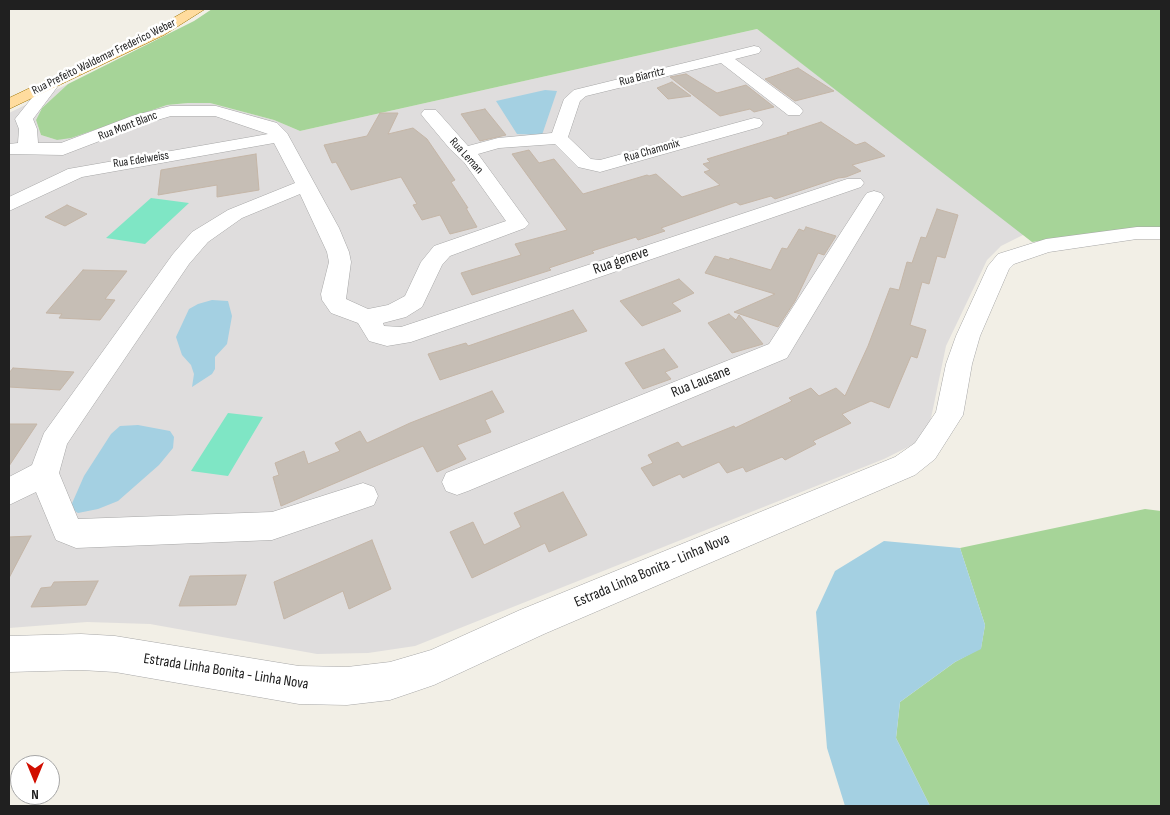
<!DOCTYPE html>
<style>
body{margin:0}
#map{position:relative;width:1170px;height:815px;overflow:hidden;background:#f2efe6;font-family:"Sofia Sans Condensed",sans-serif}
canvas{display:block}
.frame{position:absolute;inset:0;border:10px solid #202020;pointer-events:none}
.north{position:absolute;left:10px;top:755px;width:50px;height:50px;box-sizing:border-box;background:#fff;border:1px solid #a6a6a6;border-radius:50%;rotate:180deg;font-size:14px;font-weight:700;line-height:20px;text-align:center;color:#202020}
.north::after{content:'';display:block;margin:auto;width:18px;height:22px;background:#d10e00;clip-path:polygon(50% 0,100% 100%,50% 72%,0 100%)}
</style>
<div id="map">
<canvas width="1170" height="815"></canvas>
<div class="frame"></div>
<div class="north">N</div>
</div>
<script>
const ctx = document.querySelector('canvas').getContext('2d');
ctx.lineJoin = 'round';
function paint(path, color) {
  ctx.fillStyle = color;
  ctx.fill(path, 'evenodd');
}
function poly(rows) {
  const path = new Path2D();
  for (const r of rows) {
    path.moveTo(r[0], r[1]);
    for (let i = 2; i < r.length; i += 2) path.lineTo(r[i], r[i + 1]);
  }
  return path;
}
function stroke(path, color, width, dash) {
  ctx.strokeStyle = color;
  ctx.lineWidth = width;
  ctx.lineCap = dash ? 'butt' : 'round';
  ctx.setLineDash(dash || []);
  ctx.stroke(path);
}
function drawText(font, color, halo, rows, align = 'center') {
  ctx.font = font + ' "Sofia Sans Condensed",sans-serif';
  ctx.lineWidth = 5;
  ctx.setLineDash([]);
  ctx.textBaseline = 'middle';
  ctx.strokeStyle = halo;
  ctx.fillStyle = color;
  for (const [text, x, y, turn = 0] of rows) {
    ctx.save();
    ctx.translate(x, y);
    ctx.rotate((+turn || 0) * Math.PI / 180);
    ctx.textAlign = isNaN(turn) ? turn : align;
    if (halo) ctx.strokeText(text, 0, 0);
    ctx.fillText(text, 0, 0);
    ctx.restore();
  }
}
const residential = poly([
 [757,29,1025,234,1001,246,987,260,946,346,930,423,914,444,884,459,415,646,368,653,317,654,150,624,87,622,9,628,9,113,68,84,42,108,36,120,41,135,57,140,167,105,188,103,210,103,274,120,300,131]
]);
const forest = poly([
 [212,9,1161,9,1161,228,1144,228,1032,242,757,29,300,131,274,120,210,103,188,103,167,105,71,138,57,140,41,135,36,120,42,108,68,84,194,21],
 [1145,509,1161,511,1161,806,930,806,896,738,900,702,955,662,981,648,985,625,960,548]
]);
const pitch = poly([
 [151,198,189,203,145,244,106,238],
 [228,413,263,417,228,476,191,471]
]);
const water = poly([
 [545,90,557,91,542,135,517,134,496,101],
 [212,300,228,301,232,316,227,344,215,357,215,369,212,374,192,387,194,374,191,365,182,355,176,337,189,309,198,304],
 [138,425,170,431,174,437,173,448,159,465,118,501,98,509,78,513,70,508,84,476,111,434,120,426],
 [884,541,960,548,985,625,981,649,955,662,900,702,896,738,930,806,845,806,827,748,816,612,835,571]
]);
const building = poly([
 [798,68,834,91,795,101,765,79,798,68],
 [686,74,717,93,746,85,774,107,754,112,750,109,720,116,670,77,686,74],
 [672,82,691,96,668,99,657,88,672,82],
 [485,109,506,135,480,141,461,114,485,109],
 [380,113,398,113,388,134,413,128,427,139,455,180,451,182,468,208,466,208,477,227,450,234,440,215,422,220,413,205,417,204,401,177,351,190,336,162,332,163,324,145,367,136,380,113],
 [821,122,856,145,865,142,885,156,852,165,861,171,846,177,838,178,775,199,771,196,740,205,736,202,661,228,665,231,638,240,636,237,592,251,594,253,549,268,551,270,472,295,461,273,521,255,515,244,567,230,512,154,529,150,539,163,554,159,583,194,647,175,649,176,656,174,682,197,720,185,704,172,710,170,703,164,710,162,707,159,789,134,787,133,821,122],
 [256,154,259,190,217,197,217,185,158,195,161,170,256,154],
 [67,205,87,214,65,226,45,217,67,205],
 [937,209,958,215,945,258,937,256,929,284,922,282,910,325,926,330,917,358,911,356,889,408,871,401,842,414,851,423,813,441,816,444,785,460,782,457,746,472,743,467,727,473,719,462,683,478,680,474,653,486,641,468,653,463,648,455,678,442,682,447,734,426,735,428,792,401,789,398,811,388,819,396,836,388,845,396,868,346,890,288,899,290,907,262,912,263,921,237,926,238,937,209],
 [806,227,836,236,824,255,818,253,795,301,778,327,734,312,775,294,705,273,715,256,729,260,730,258,771,270,782,248,787,249,799,229,804,231,806,227],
 [83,270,127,271,105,299,115,300,100,320,59,318,62,314,46,313,83,270],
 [679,279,694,293,672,303,681,311,642,326,620,301,679,279],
 [573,310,587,331,440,380,428,354,466,343,468,346,573,310],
 [729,314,736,320,739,315,763,344,732,353,708,323,729,314],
 [664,349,678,367,665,372,671,379,643,389,625,363,664,349],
 [13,368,74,372,60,390,9,387,9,373,13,368],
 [492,391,504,412,485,420,491,432,457,445,466,459,437,472,423,446,281,506,273,477,279,475,275,463,304,451,308,464,340,451,335,443,360,431,367,443,410,423,492,391],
 [9,424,37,424,9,466,9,424],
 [563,492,587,535,549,552,545,543,472,578,450,532,473,522,484,545,521,527,514,513,563,492],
 [31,536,9,578,9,537,31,536],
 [372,540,391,589,349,609,343,591,284,619,274,582,372,540],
 [246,575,236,605,179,606,190,576,246,575],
 [98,581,86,605,31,607,41,588,51,587,54,582,98,581]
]);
const minor = poly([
 [754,46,759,47,761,50,759,53,735,59,800,107,803,111,800,115,788,115,721,63,586,96,580,101,568,137,591,159,600,160,754,118,760,119,763,123,760,127,600,172,578,167,555,144,499,148,478,154,529,224,525,228,450,256,442,265,422,307,406,317,383,323,384,326,401,327,847,179,861,179,864,183,861,187,411,342,387,346,369,341,358,323,331,313,322,300,321,294,329,262,327,252,300,194,242,218,208,242,189,264,81,423,67,444,59,473,78,519,272,512,363,483,374,487,378,496,374,505,272,540,76,548,56,540,36,492,9,505,9,477,32,465,44,433,173,254,192,232,228,210,295,183,274,143,82,177,9,211,9,197,68,169,268,134,215,116,171,116,144,124,63,155,9,154,9,144,18,143,19,129,15,119,47,79,53,77,61,82,33,119,37,129,38,143,61,143,132,116,170,106,216,106,277,123,287,133,339,228,349,252,351,262,346,299,368,309,388,305,405,296,421,262,434,246,506,221,464,162,450,149,424,118,421,114,424,110,436,110,468,146,498,138,552,133,564,99,574,90,754,46],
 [874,191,881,193,884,197,787,358,468,491,457,495,446,491,442,482,446,473,769,344,864,197,867,193,874,191],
 [1137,227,1161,227,1161,239,1137,239,1049,252,1014,264,1009,269,980,336,972,364,963,415,935,459,915,475,544,634,434,685,390,700,347,705,299,704,115,672,81,670,9,672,9,636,81,634,115,636,299,666,347,667,390,662,431,650,520,610,895,457,915,443,936,412,946,364,956,336,988,266,998,254,1046,239,1137,227]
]);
const major = poly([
 [189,9,205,9,164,35,9,109,9,98,154,29,189,9]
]);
const farStreetnames = [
 ["Rua Prefeito Waldemar Frederico Weber",104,57,-26],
 ["Rua Biarritz",642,77,-14],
 ["Rua Mont Blanc",128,126,-21],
 ["Rua Chamonix",652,151,-16],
 ["Rua Leman",466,156,48],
 ["Rua Edelweiss",141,160,-9]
];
const streetNames = [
 ["Rua geneve",621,261,-19],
 ["Rua Lausane",701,382,-22],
 ["Estrada Linha Bonita - Linha Nova",652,571,-23],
 ["Estrada Linha Bonita - Linha Nova",226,672,9]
];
paint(residential, '#dfdddd');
paint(forest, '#a6d498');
paint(pitch, '#7fe6c5');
paint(water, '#a4d0e2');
paint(building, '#c6beb5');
stroke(building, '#c5b6a7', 1);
stroke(minor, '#a7a7a7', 1);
stroke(major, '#9d7300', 1);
paint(minor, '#fff');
paint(major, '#ffdc9e');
drawText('12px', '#202020', '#fff', farStreetnames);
drawText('15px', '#202020', '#fff', streetNames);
</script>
